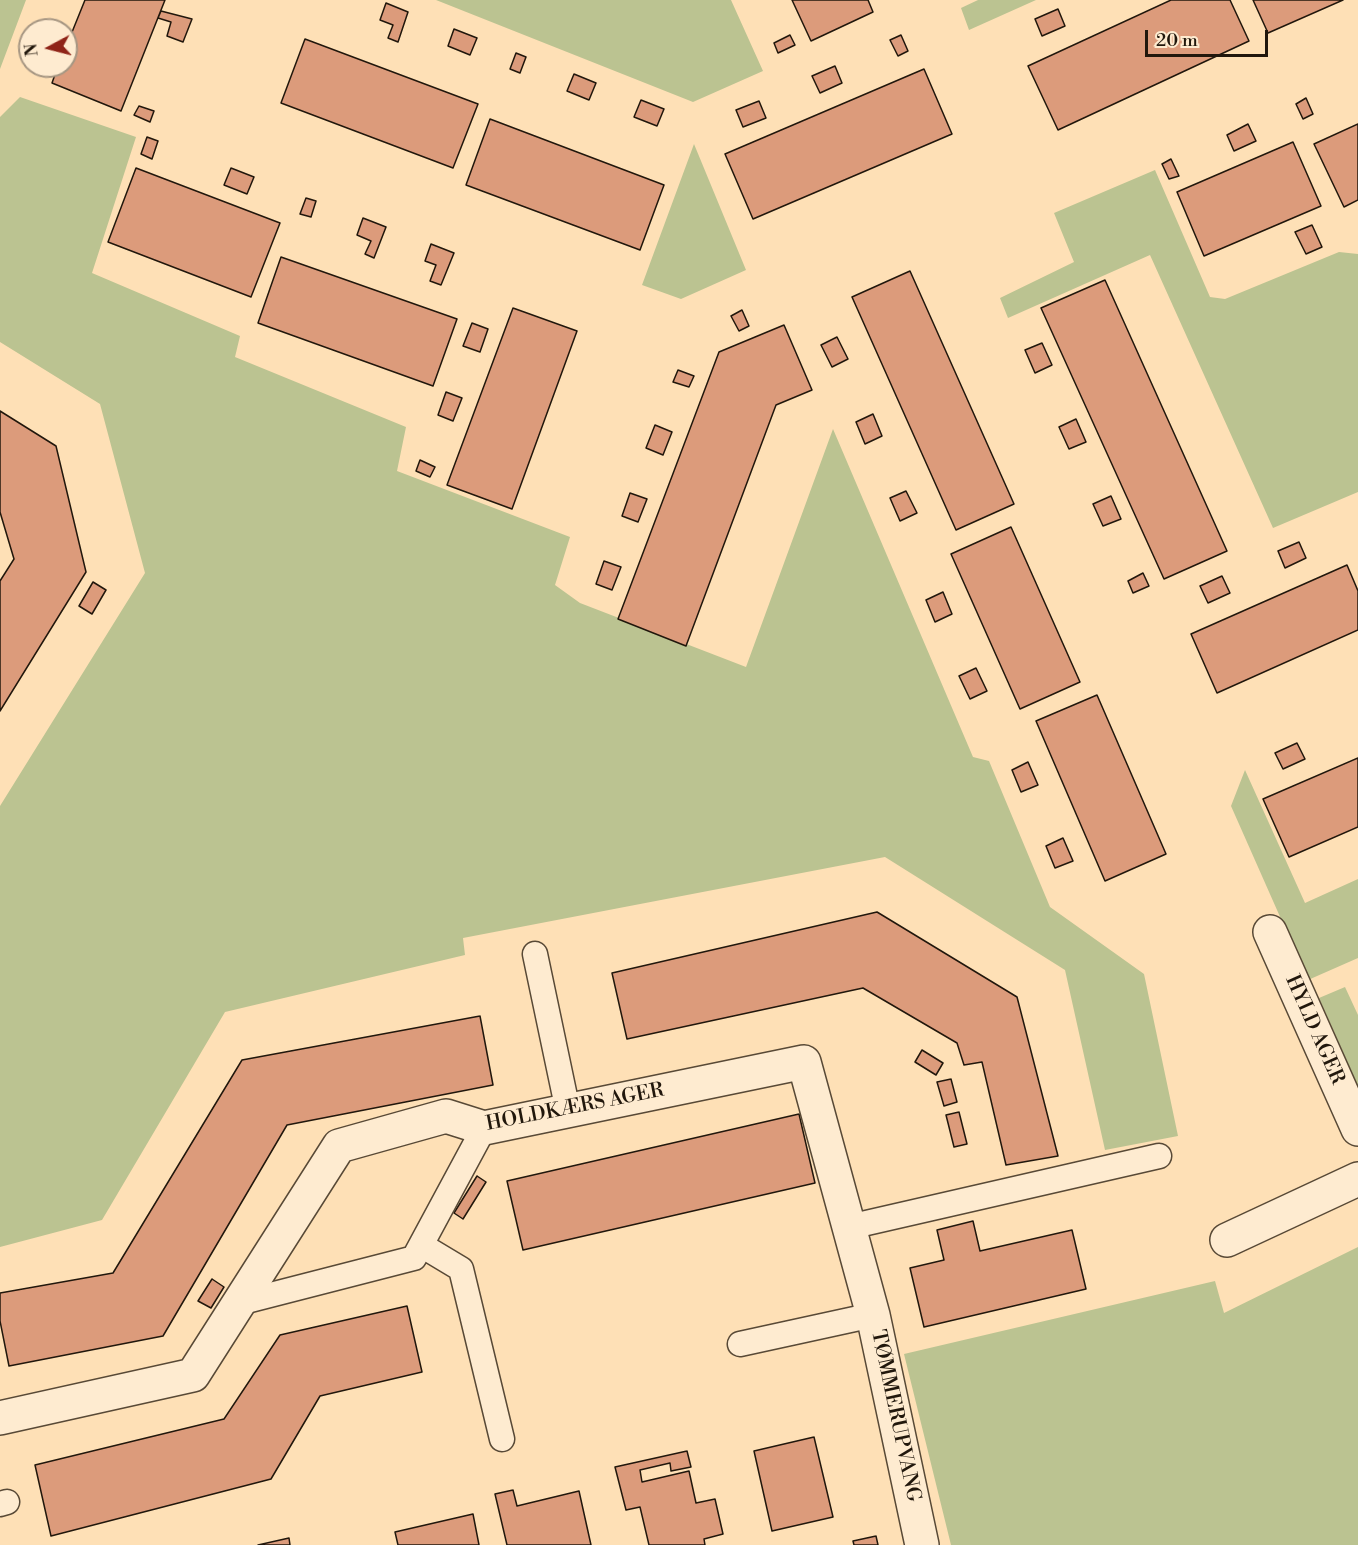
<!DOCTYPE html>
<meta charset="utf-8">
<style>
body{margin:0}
#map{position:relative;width:1358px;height:1545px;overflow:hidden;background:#fee0b6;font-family:"Libre Bodoni",serif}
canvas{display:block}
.north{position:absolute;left:18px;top:18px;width:60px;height:60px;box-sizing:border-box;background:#feebd0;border:2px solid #a69682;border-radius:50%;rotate:263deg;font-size:16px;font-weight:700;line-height:24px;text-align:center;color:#21170c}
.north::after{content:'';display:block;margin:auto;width:21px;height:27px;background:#8f2418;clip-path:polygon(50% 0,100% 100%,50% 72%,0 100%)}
.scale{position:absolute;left:1145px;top:30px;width:123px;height:27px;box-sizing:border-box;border:3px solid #21170c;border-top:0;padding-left:8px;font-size:18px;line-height:21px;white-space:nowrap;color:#21170c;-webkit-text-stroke:4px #feebd0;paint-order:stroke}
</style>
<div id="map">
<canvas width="1358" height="1545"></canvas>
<div class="north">N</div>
<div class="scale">20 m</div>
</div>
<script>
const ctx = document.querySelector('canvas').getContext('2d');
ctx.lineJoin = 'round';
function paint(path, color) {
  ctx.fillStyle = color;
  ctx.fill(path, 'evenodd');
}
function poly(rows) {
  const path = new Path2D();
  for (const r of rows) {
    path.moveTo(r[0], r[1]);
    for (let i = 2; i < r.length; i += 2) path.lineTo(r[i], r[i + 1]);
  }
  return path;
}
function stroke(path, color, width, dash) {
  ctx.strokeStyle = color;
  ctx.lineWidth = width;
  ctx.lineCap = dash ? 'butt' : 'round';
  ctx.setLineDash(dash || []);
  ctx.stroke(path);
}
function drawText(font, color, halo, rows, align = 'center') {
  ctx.font = font + ' "Libre Bodoni",serif';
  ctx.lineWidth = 4.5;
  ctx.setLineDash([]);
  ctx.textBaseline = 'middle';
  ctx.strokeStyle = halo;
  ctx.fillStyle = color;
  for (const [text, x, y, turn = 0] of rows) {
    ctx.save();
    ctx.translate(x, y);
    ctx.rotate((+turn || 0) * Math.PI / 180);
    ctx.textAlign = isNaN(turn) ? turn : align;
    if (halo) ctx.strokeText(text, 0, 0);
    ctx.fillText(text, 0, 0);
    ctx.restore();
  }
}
const green = poly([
 [0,0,26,0,0,69],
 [436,0,731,0,763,71,693,102],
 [978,0,1036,0,969,30,961,8],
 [20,97,136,137,92,273,240,336,235,357,406,427,397,471,570,537,555,585,580,603,746,667,833,429,973,757,989,761,1050,907,1144,974,1178,1136,1105,1150,1065,970,885,857,463,938,465,955,225,1012,102,1220,0,1247,0,806,145,573,100,404,0,342,0,117],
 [694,144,746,270,681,299,642,285],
 [1155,170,1210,297,1225,299,1339,252,1358,254,1358,492,1273,528,1150,255,1008,318,1000,298,1074,262,1054,213],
 [1245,770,1305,903,1358,879,1358,958,1308,980,1231,806],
 [1345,987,1358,1015,1358,1086,1319,998],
 [1358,1247,1358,1545,951,1545,904,1354,1215,1281,1224,1313]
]);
const building = poly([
 [85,0,165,0,121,111,52,83,58,66,66,66,66,47,85,0],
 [792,0,868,0,873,12,811,41,792,0],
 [1171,0,1230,0,1249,41,1058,130,1028,66,1171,0],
 [1253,0,1343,0,1268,33,1253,0],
 [386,3,408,12,398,42,388,38,393,25,380,20,386,3],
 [1058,9,1065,26,1042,36,1035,19,1058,9],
 [161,11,192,19,183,42,167,36,171,22,158,18,161,11],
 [454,29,477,38,470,55,448,46,454,29],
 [790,35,795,45,778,53,774,43,790,35],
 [901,35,908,51,898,56,890,40,901,35],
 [305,39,478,104,453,168,281,103,305,39],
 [516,53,526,57,520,73,510,69,516,53],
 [835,66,842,83,820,93,812,76,835,66],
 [924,69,952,134,753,219,725,154,924,69],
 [574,74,596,83,589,100,567,91,574,74],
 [1306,98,1313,114,1303,119,1296,104,1306,98],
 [641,100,664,109,657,126,634,117,641,100],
 [759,101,766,118,743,127,736,110,759,101],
 [139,106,154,111,150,122,134,115,139,106],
 [490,119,664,185,640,250,466,185,490,119],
 [1248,124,1256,141,1234,151,1227,135,1248,124],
 [1358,124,1358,200,1344,207,1314,144,1358,124],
 [147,137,158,141,152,159,141,154,147,137],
 [1293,142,1321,206,1204,256,1177,192,1293,142],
 [1171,159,1179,176,1169,179,1162,164,1171,159],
 [136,168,280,223,251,297,108,242,136,168],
 [231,168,254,177,247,194,224,185,231,168],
 [306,198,316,201,311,217,300,214,306,198],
 [363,218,386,227,374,258,365,254,371,241,357,235,363,218],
 [1312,225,1322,247,1306,254,1295,232,1312,225],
 [431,244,454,253,441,285,430,281,436,265,425,261,431,244],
 [281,257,457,319,433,386,258,323,281,257],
 [910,271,1014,504,956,530,852,297,910,271],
 [1105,280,1227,551,1164,579,1041,308,1105,280],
 [513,308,577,331,512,509,447,485,513,308],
 [742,310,749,326,739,331,731,316,742,310],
 [472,323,488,329,480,352,463,346,472,323],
 [784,325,812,390,776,405,686,646,618,619,719,352,784,325],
 [837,337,848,359,832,367,821,345,837,337],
 [1042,343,1052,365,1035,373,1025,350,1042,343],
 [678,370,694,376,689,387,673,382,678,370],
 [446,392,462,398,453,421,438,415,446,392],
 [0,411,56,446,86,572,0,711,0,581,14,559,0,512,0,411],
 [873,414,882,436,865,444,856,422,873,414],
 [1076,419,1086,442,1069,449,1059,427,1076,419],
 [655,425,672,432,663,455,646,448,655,425],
 [420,460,435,467,430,477,416,471,420,460],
 [906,491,917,513,900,521,890,498,906,491],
 [630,493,647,499,638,522,622,516,630,493],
 [1111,496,1121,519,1103,526,1093,504,1111,496],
 [1011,527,1080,682,1020,709,951,554,1011,527],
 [1299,542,1306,558,1285,568,1278,551,1299,542],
 [604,561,621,567,612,590,596,584,604,561],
 [1347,565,1358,591,1358,630,1217,693,1191,634,1347,565],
 [1143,573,1149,586,1133,593,1128,581,1143,573],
 [1222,576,1230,593,1208,603,1200,586,1222,576],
 [93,582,106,590,92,614,79,606,93,582],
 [943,592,952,614,935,622,926,600,943,592],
 [976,668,987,691,970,699,959,676,976,668],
 [1097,695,1166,854,1105,881,1036,721,1097,695],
 [1297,743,1305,759,1283,769,1275,753,1297,743],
 [1358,758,1358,827,1289,857,1263,799,1358,758],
 [1028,762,1038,785,1021,792,1012,770,1028,762],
 [1063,838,1073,861,1055,868,1046,846,1063,838],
 [877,912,1017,997,1058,1156,1006,1165,982,1062,964,1065,957,1043,863,988,627,1039,612,973,877,912],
 [480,1016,493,1085,287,1125,163,1336,9,1366,0,1321,0,1293,113,1273,242,1060,480,1016],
 [922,1050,943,1063,936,1075,915,1062,922,1050],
 [951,1079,957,1102,944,1106,937,1082,951,1079],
 [959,1112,967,1144,954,1147,946,1115,959,1112],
 [799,1114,815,1183,523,1250,507,1181,799,1114],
 [477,1176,486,1182,463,1219,454,1213,477,1176],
 [973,1221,980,1251,1072,1230,1086,1289,924,1327,910,1268,944,1260,937,1230,973,1221],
 [212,1279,224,1287,211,1308,198,1301,212,1279],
 [407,1306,422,1372,320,1396,271,1479,51,1536,35,1465,224,1419,280,1335,407,1306],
 [814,1437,833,1517,772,1531,754,1451,814,1437],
 [687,1451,691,1467,671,1471,670,1463,640,1470,642,1482,689,1471,696,1503,715,1499,723,1534,704,1539,705,1545,649,1545,640,1507,626,1510,615,1467,687,1451],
 [513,1490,517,1506,579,1491,591,1545,507,1545,495,1494,513,1490],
 [473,1514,479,1545,398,1545,395,1532,473,1514],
 [876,1536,878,1545,854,1545,853,1541,876,1536],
 [289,1538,290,1545,258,1545,289,1538]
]);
const service = poly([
 [535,954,568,1111],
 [849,1227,1159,1156],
 [421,1245,461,1269,502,1439],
 [239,1303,414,1258,484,1128],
 [740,1344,873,1315],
 [0,1504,7,1502]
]);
const minor = poly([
 [1270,932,1358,1129],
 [1227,1240,1358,1179],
 [0,1418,193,1375,339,1146,446,1116,484,1128,804,1062,873,1315,922,1545]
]);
const streetNames = [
 ["HYLD AGER",1314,1030,66],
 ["HOLDKÆRS AGER",575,1108,-11],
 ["TØMMERUPVANG",895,1416,78]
];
paint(green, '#bbc391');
paint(building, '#dc9b7b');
stroke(building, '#21170c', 1.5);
stroke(service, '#584936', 27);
stroke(minor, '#584936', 36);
stroke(service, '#feebd0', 24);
stroke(minor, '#feebd0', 33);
drawText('20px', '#21170c', '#feebd0', streetNames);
</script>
